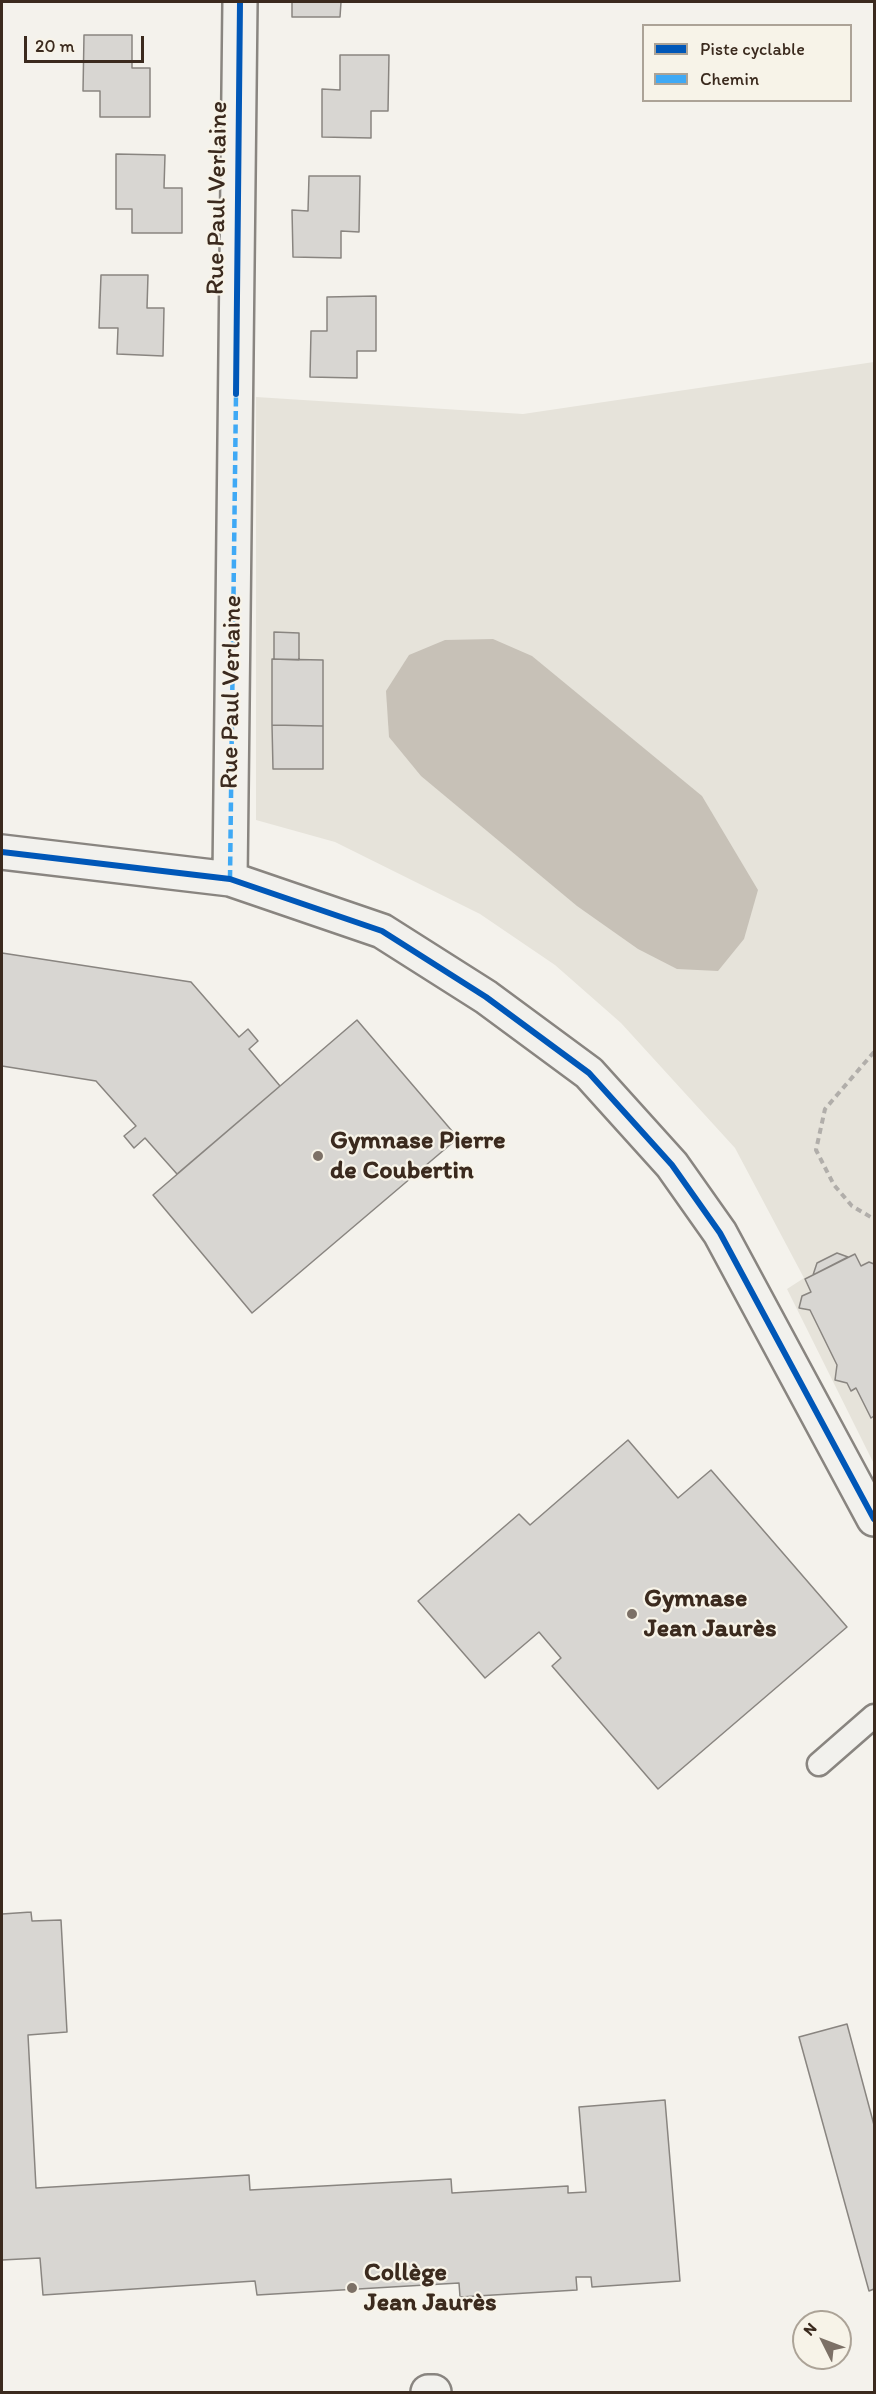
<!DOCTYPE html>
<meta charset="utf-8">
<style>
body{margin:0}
#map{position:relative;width:876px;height:2394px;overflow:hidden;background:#f4f2ec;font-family:Itim,sans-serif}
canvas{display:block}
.frame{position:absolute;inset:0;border:3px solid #3b2a1e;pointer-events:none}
.legend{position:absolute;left:642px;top:24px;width:210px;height:78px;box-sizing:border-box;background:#f7f3e8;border:2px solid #aca397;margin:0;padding:8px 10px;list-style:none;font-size:18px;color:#3b2a1e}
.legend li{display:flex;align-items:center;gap:12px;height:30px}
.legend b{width:30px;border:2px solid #aca397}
.north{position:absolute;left:792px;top:2310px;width:60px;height:60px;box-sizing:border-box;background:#f7f3e8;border:2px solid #aca397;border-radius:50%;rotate:312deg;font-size:16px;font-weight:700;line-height:24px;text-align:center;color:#3b2a1e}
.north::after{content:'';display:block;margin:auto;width:21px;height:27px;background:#7c7066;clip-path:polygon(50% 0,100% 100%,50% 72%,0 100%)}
.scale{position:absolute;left:24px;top:36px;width:120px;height:27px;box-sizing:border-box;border:3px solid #3b2a1e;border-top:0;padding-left:8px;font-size:18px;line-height:21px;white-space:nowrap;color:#3b2a1e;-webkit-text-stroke:4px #f7f3e8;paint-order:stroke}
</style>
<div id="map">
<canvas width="876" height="2394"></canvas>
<div class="frame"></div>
<ul class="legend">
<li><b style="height:8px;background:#0057b8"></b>Piste cyclable</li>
<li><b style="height:8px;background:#3fa9f5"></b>Chemin</li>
</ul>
<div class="north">N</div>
<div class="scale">20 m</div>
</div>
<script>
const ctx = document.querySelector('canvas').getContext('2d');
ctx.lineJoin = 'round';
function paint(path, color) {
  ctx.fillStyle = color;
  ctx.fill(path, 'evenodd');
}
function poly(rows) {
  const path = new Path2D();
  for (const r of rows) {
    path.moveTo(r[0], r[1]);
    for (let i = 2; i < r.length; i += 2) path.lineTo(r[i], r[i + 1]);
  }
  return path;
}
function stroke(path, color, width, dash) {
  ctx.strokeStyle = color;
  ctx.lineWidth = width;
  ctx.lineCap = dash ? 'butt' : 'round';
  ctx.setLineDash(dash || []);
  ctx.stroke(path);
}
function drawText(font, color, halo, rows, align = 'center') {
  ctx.font = font + ' Itim,sans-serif';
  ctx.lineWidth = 4.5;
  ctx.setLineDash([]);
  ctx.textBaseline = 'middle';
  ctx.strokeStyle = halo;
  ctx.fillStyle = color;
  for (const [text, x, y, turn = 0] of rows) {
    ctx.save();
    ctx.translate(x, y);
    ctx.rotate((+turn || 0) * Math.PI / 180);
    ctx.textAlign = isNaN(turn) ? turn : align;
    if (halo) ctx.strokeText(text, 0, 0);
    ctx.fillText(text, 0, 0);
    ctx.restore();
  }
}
const green = poly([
 [874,362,874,1464,787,1289,804,1278,735,1148,621,1023,555,965,480,914,335,842,256,820,256,397,523,414]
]);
const water = poly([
 [493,639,532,656,702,796,758,890,744,939,718,971,677,969,638,949,577,906,421,776,389,737,386,691,409,655,445,640]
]);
const building = poly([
 [292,2,341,2,340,17,292,17,292,2],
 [84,35,132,35,132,68,150,68,150,117,100,117,100,91,83,91,84,35],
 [340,55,389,55,388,111,371,111,371,138,322,137,322,89,340,90,340,55],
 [116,154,165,155,164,188,182,188,182,233,132,233,132,209,116,209,116,154],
 [309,176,360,176,359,232,341,231,341,258,293,257,292,210,308,211,309,176],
 [101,275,148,275,147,308,164,308,163,356,117,354,118,328,99,328,101,275],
 [376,296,376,351,357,351,357,378,310,377,311,331,327,331,327,297,376,296],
 [274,632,299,633,299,660,274,659,274,632],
 [272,659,323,660,323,726,272,725,272,659],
 [272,725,323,726,323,769,273,769,272,725],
 [2,953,191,982,239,1037,248,1029,258,1041,249,1049,280,1086,177,1174,145,1138,134,1148,124,1136,136,1126,96,1081,2,1066,2,953],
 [357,1020,458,1138,252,1313,153,1195,357,1020],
 [837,1253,848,1257,813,1275,817,1263,837,1253],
 [855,1254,861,1266,869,1262,874,1264,874,1416,871,1418,856,1388,851,1391,847,1383,835,1380,837,1365,810,1310,799,1308,802,1296,811,1292,805,1279,855,1254],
 [628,1440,678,1498,711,1470,847,1627,658,1789,552,1666,561,1658,539,1632,485,1678,418,1601,519,1514,530,1525,628,1440],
 [31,1912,32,1921,61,1920,67,2032,28,2035,36,2188,249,2175,250,2190,451,2179,452,2193,568,2186,568,2193,586,2192,579,2107,665,2100,680,2281,592,2287,591,2277,576,2277,577,2290,460,2297,459,2283,257,2295,255,2281,43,2295,40,2258,2,2260,2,1914,31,1912],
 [847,2024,874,2125,874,2289,869,2291,799,2037,847,2024]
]);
const path = poly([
 [874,1052,825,1109,816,1150,834,1185,852,1206,874,1219]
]);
const lane = poly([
 [819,1764,874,1716]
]);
const street = poly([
 [2,852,230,879,382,931,486,997,589,1073,672,1165,720,1233,874,1519],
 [230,879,240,2],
 [428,2392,434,2392]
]);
const quiet = poly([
 [230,879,236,394]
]);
const cycleway = poly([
 [236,394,240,2],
 [2,852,230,879,382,931,486,997,589,1073,672,1165,720,1233,874,1519]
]);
const markers = [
 [318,1156,6,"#7c7066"],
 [632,1614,6,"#7c7066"],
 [352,2288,6,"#7c7066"]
];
const streetNames = [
 ["Rue Paul Verlaine",218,198,-89],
 ["Rue Paul Verlaine",232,692,-89]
];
const poiNames = [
 ["Gymnase Pierre",330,1141],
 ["de Coubertin",330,1171],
 ["Gymnase",644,1599],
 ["Jean Jaurès",644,1629],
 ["Collège",364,2273],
 ["Jean Jaurès",364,2303]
];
paint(green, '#e6e3da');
paint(water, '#c7c1b7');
paint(building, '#d8d6d2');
stroke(building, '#898580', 1.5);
stroke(lane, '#898580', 27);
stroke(street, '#898580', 38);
stroke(path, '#b1aeaa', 4, [6, 4.5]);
stroke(lane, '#f2f1ed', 22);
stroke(street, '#f2f1ed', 33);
stroke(quiet, '#3fa9f5', 4.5, [9, 4.5]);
stroke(cycleway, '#0057b8', 6);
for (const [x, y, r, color] of markers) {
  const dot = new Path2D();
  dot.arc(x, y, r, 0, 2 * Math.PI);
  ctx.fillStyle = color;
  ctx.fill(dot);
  stroke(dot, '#f7f3e8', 2);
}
drawText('26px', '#3b2a1e', '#f7f3e8', streetNames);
drawText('bold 26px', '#3b2a1e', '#f7f3e8', poiNames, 'left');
</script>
